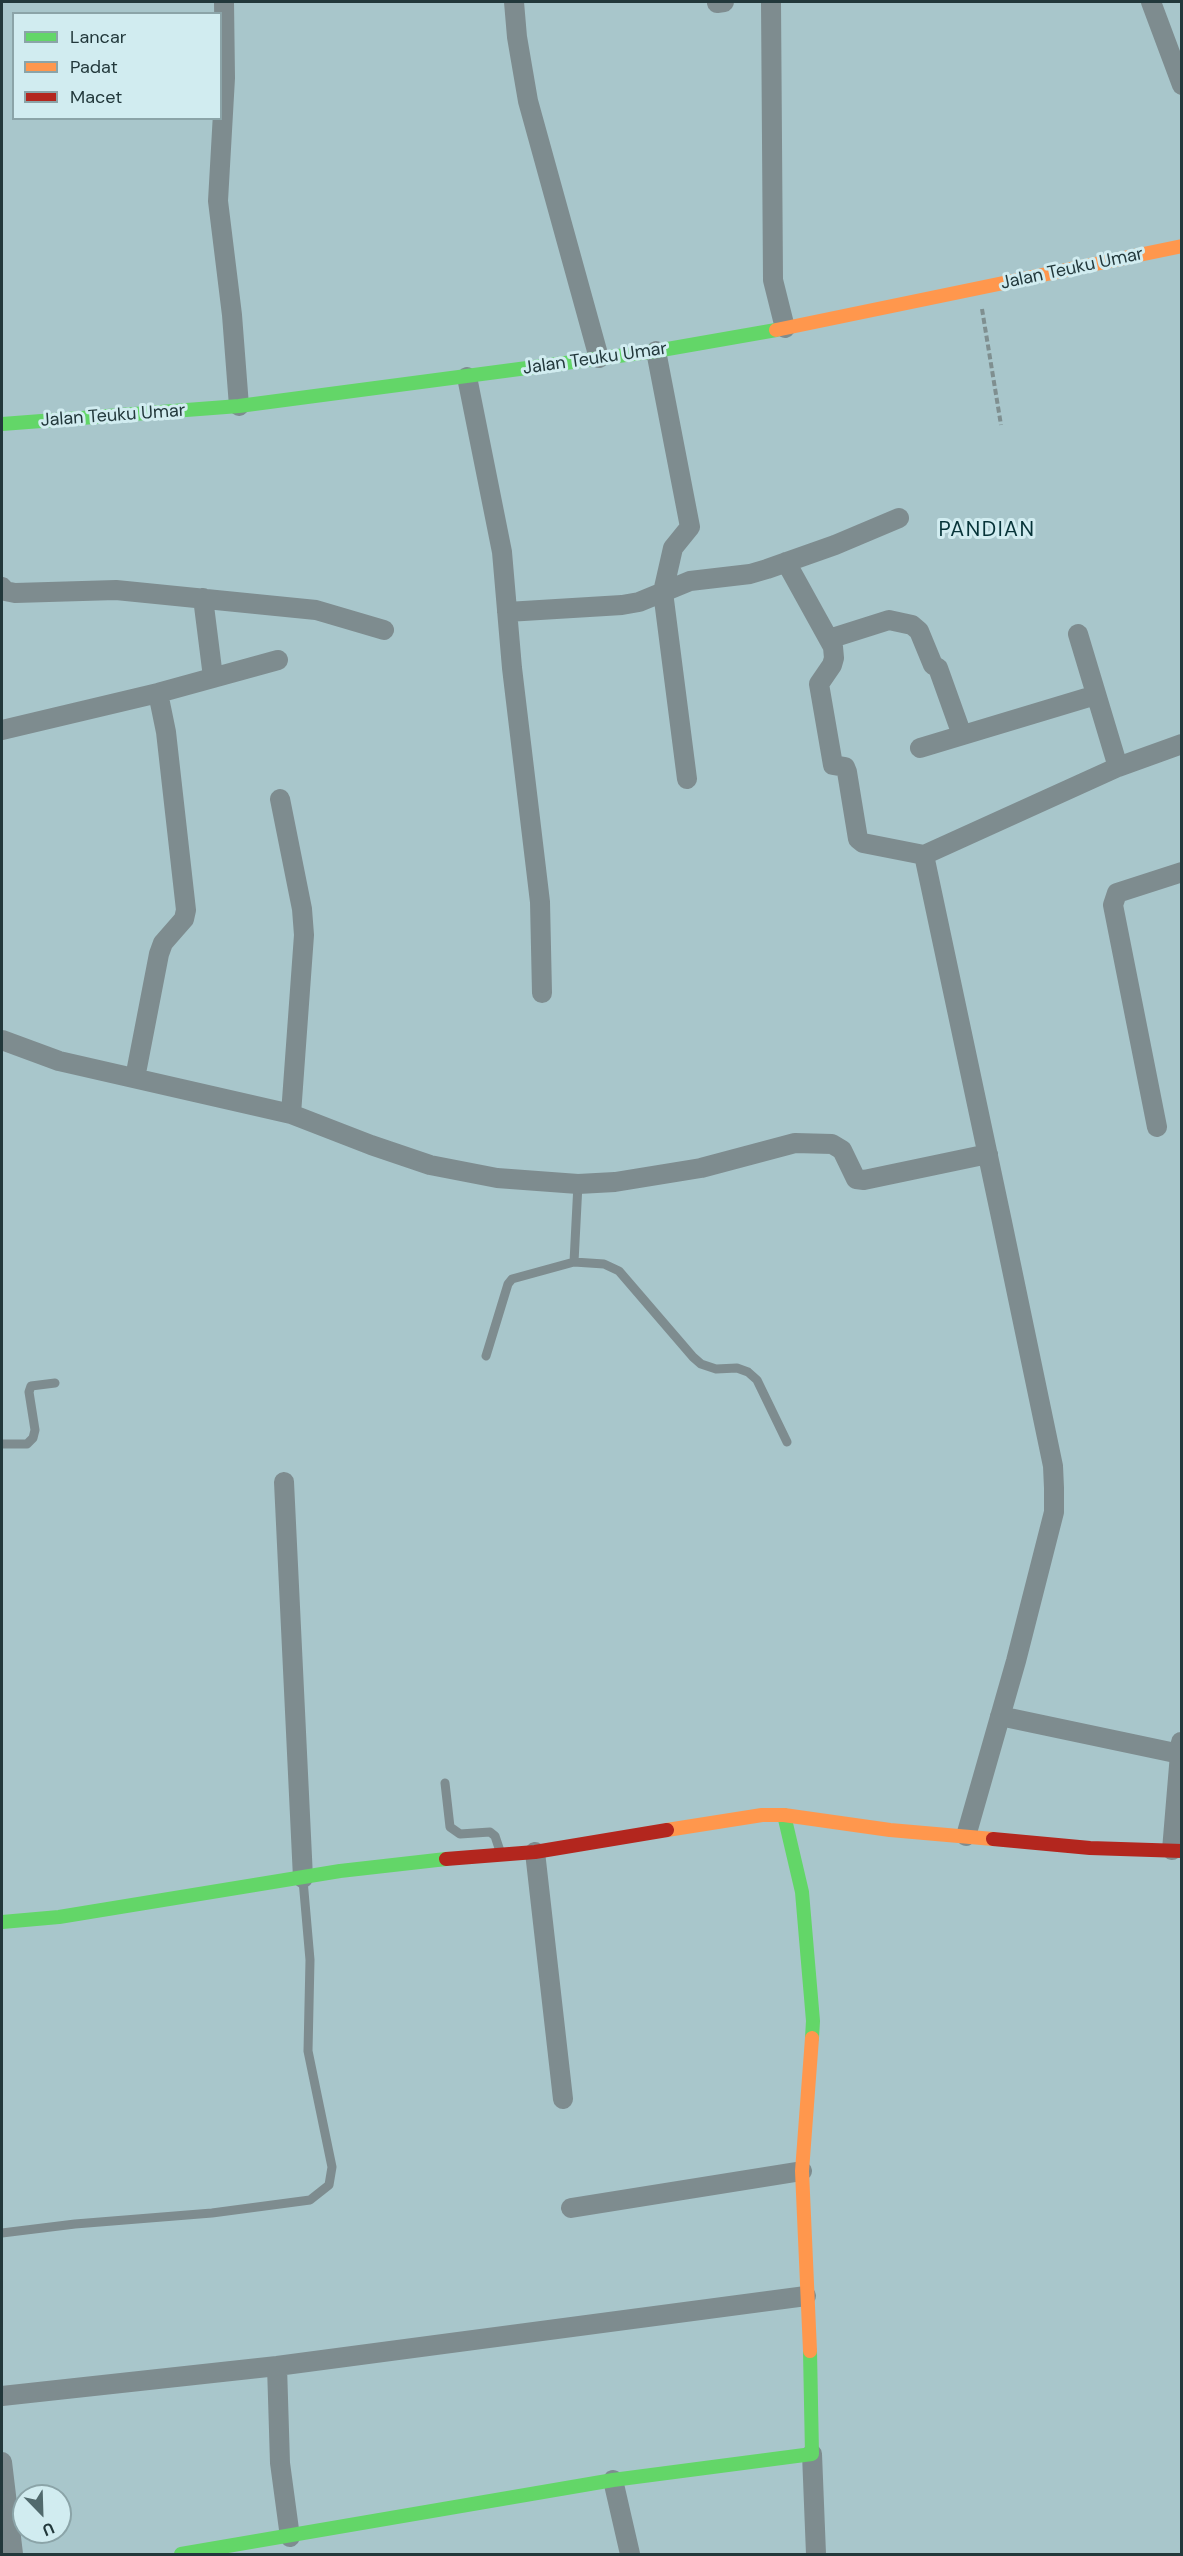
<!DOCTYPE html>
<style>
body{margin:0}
#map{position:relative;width:1183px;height:2556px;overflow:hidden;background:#a8c6cb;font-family:"DM Sans",sans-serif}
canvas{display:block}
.frame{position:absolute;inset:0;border:3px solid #22383b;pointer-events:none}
.legend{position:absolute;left:12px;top:12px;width:210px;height:108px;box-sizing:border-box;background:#d1ecf0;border:2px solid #8ba4a8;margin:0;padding:8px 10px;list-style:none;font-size:18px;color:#22383b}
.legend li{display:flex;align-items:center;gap:12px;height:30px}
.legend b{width:30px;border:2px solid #8ba4a8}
.north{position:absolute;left:12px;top:2484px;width:60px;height:60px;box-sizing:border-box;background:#d1ecf0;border:2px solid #8ba4a8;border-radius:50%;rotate:157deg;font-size:16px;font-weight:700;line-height:24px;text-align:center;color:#22383b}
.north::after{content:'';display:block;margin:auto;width:21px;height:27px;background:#516a6d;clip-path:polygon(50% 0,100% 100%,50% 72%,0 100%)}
</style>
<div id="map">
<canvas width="1183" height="2556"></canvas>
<div class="frame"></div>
<ul class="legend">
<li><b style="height:8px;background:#63d668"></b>Lancar</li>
<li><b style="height:8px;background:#ff974d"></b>Padat</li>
<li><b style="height:8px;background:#b3261e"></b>Macet</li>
</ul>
<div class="north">U</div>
</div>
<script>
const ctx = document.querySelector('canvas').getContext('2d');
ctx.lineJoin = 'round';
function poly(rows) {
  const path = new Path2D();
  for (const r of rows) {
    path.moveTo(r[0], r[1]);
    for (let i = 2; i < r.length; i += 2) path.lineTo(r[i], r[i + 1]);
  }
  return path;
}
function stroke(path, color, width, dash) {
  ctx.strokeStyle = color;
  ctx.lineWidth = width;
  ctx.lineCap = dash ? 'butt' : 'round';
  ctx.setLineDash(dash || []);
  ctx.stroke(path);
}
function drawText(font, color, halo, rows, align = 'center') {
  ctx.font = font + ' "DM Sans",sans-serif';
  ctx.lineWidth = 6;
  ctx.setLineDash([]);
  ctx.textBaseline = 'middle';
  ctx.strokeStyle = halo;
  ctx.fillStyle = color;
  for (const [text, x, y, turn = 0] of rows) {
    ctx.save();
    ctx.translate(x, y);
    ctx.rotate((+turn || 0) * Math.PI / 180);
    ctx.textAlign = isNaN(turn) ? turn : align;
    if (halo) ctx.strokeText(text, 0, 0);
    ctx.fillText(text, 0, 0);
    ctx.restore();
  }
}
const path = poly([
 [982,309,1001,425]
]);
const lane = poly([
 [578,1184,574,1262,604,1264,619,1271,693,1357,701,1364,716,1369,737,1368,748,1372,757,1380,787,1442],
 [486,1356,508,1284,512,1279,574,1262],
 [2,1444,27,1444,33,1438,35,1430,29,1392,31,1386,55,1383],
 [445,1783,450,1827,460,1834,490,1832,495,1836,500,1851],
 [2,2233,75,2224,212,2213,310,2200,329,2185,332,2167,308,2051,310,1960,303,1880]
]);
const street = poly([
 [224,2,225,78,218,201,232,315,239,406],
 [514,2,517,37,528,101,599,358],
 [771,2,773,280,785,328],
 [1151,2,1182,85],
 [717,3,724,2],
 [656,351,690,527,673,548,663,592,687,779],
 [467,377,502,552,512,668,540,902,542,993],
 [786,562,833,647,834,658,832,665,819,684,833,765,845,767,847,772,858,839,863,843,924,855,1118,767,1182,744],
 [2,587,5,591,15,593,116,590,316,610,384,630],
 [203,598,213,677],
 [507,612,622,605,639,602,690,581,750,574,767,569,835,545,899,518],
 [1078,634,1118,767],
 [829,639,889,620,912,625,919,631,933,665,938,668,962,735],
 [2,730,158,693,278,660],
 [920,748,1096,695],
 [280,799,302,909,304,935,291,1114],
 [924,855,1001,1217,1053,1466,1054,1488,1054,1512,1016,1661,966,1836],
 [2,1040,59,1061,291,1114,371,1145,430,1165,497,1178,578,1184,615,1182,701,1168,795,1143,832,1144,842,1150,856,1179,864,1180,988,1154],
 [135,1078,159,954,163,943,184,919,186,910,166,732,158,693],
 [1157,1127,1113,905,1117,893,1182,872],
 [284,1482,303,1878],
 [1000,1716,1180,1754],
 [1172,1850,1181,1742],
 [535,1852,563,2099],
 [571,2208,802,2171],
 [277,2366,280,2463,290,2537],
 [2,2396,277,2366,806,2296],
 [812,2454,816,2554],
 [2,2462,13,2554],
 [613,2480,630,2554]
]);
const fast = poly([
 [2,424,239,406,656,351,776,330],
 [784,1815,802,1892,813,2021,812,2038],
 [2,1922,59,1917,340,1871,446,1859],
 [181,2554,613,2480,812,2454,810,2351]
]);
const slow = poly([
 [776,330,1182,246],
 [667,1830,762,1815,784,1815,890,1830,993,1839],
 [810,2351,802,2171,812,2038]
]);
const jam = poly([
 [993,1839,1090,1848,1182,1851],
 [446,1859,535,1852,667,1830]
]);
const streetNames = [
 ["Jalan Teuku Umar",1072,269,-12],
 ["Jalan Teuku Umar",595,359,-8],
 ["Jalan Teuku Umar",113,416,-4]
];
const quarterNames = [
 ["PANDIAN",987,530]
];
stroke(path, '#7f8f90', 4, [6, 3]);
stroke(lane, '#7e8c8f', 9);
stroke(street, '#7e8c8f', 20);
stroke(fast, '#63d668', 14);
stroke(slow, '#ff974d', 14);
stroke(jam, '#b3261e', 14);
drawText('18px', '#22383b', '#d1ecf0', streetNames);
ctx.letterSpacing = '1.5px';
drawText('21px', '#063338', '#d1ecf0', quarterNames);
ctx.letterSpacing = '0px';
</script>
